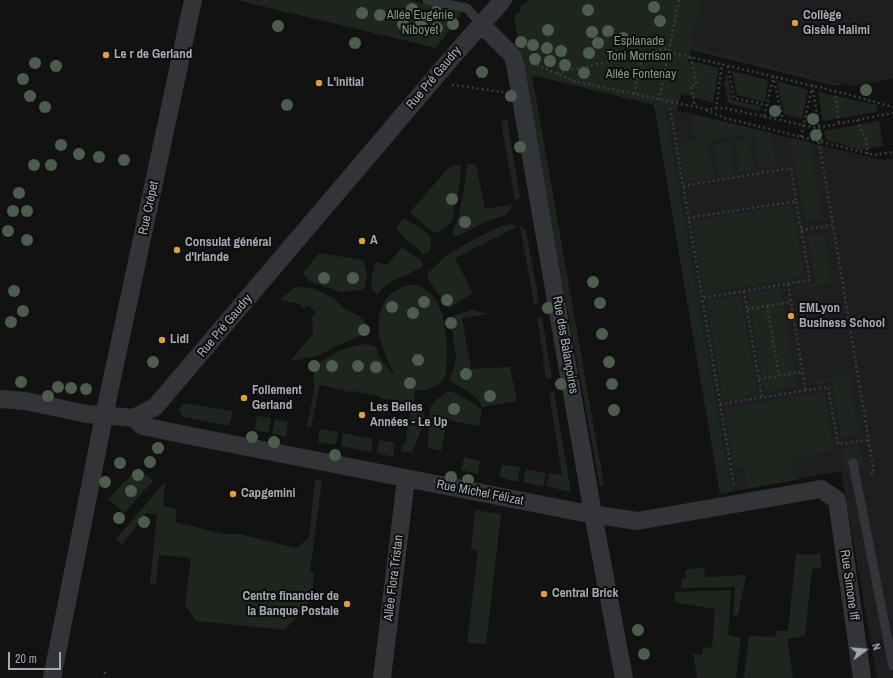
<!DOCTYPE html>
<meta charset="utf-8">
<style>
body{margin:0}
#map{position:relative;width:893px;height:678px;overflow:hidden;background:#121213;font-family:"Archivo Narrow",sans-serif}
canvas{display:block}
.north{position:absolute;left:845px;top:630px;width:40px;height:40px;-webkit-text-stroke:3px #0d0d0e;paint-order:stroke;rotate:74deg;font-size:11px;font-weight:700;line-height:16px;text-align:center;color:#a4a9b2}
.north::after{content:'';display:block;margin:auto;width:14px;height:18px;background:#a4a9b2;clip-path:polygon(50% 0,100% 100%,50% 72%,0 100%)}
.scale{position:absolute;left:8px;top:652px;width:53px;height:18px;box-sizing:border-box;border:2px solid #a4a9b2;border-top:0;padding-left:5px;font-size:12px;line-height:14px;white-space:nowrap;color:#a4a9b2;-webkit-text-stroke:3px #0d0d0e;paint-order:stroke}
</style>
<div id="map">
<canvas width="893" height="678"></canvas>
<div class="north">N</div>
<div class="scale">20 m</div>
</div>
<script>
const ctx = document.querySelector('canvas').getContext('2d');
ctx.lineJoin = 'round';
function paint(path, color) {
  ctx.fillStyle = color;
  ctx.fill(path, 'evenodd');
}
function poly(rows) {
  const path = new Path2D();
  for (const r of rows) {
    path.moveTo(r[0], r[1]);
    for (let i = 2; i < r.length; i += 2) path.lineTo(r[i], r[i + 1]);
  }
  return path;
}
function stroke(path, color, width, dash) {
  ctx.strokeStyle = color;
  ctx.lineWidth = width;
  ctx.lineCap = dash ? 'butt' : 'round';
  ctx.setLineDash(dash || []);
  ctx.stroke(path);
}
function drawText(font, color, halo, rows, align = 'center') {
  ctx.font = font + ' "Archivo Narrow",sans-serif';
  ctx.lineWidth = 4;
  ctx.setLineDash([]);
  ctx.textBaseline = 'middle';
  ctx.strokeStyle = halo;
  ctx.fillStyle = color;
  for (const [text, x, y, turn = 0] of rows) {
    ctx.save();
    ctx.translate(x, y);
    ctx.rotate((+turn || 0) * Math.PI / 180);
    ctx.textAlign = isNaN(turn) ? turn : align;
    if (halo) ctx.strokeText(text, 0, 0);
    ctx.fillText(text, 0, 0);
    ctx.restore();
  }
}
const built = poly([
 [702,0,893,0,893,79,853,86,691,46],
 [654,105,883,160,893,158,893,678,877,678,841,471,720,494]
]);
const green = poly([
 [236,0,409,0,463,11,436,48],
 [529,0,702,0,691,46,844,84,837,86,691,50,688,62,692,61,719,68,713,103,681,93,677,110,665,108,731,492,720,494,654,105,532,75,604,485,600,487,514,16,521,11,520,8],
 [732,71,768,80,765,102,737,95],
 [725,76,728,76,732,100,761,106,760,111,728,103,724,81,726,81],
 [777,81,808,90,802,119,784,114],
 [818,92,877,105,877,112,823,121],
 [691,114,772,133,777,166,760,169,754,134,707,141,713,178,685,182,679,143,696,140],
 [507,120,520,197,515,201,501,121],
 [879,121,883,146,860,150,826,140,824,131],
 [749,138,754,170,740,172,735,141],
 [790,138,810,142,822,219,805,222],
 [729,141,734,173,719,176,714,144],
 [467,164,476,164,485,209,513,204,506,215,484,222,460,235,453,237,453,230,458,219,464,190],
 [461,165,459,189,454,206,453,219,446,228,435,233,430,230,410,212,450,166],
 [792,204,805,277,704,293,692,221],
 [404,218,424,231,431,237,431,244,429,252,423,254,415,246,404,238,396,227],
 [510,224,517,227,455,258,473,293,449,308,446,305,428,279,427,274,446,256,469,242,501,226],
 [520,226,526,230,539,303,534,304],
 [823,233,832,283,795,289,795,286,815,283,807,235],
 [402,247,422,261,422,267,406,275,392,281,383,288,378,294,373,292,371,281,375,262,387,265],
 [319,253,363,260,367,275,365,287,361,290,341,292,309,281,303,273],
 [409,285,417,285,422,287,432,295,438,304,443,316,447,347,446,374,440,384,434,387,426,390,415,390,413,403,422,406,424,413,422,428,412,453,401,451,402,445,405,445,412,403,379,398,379,396,353,391,352,392,344,391,344,390,320,385,311,427,307,426,314,390,314,366,337,352,351,347,365,344,376,347,379,357,395,376,383,349,379,334,379,315,385,300,390,294,402,287],
 [295,287,310,288,324,293,335,300,346,310,358,315,364,321,368,333,336,346,318,356,290,361,313,334,312,318,316,312,308,305,305,309,300,305,301,304,280,300],
 [781,288,797,387,764,393,748,294],
 [741,295,758,394,723,400,706,301],
 [473,310,487,314,462,318,471,369,510,367,517,401,482,407,479,426,447,420,441,451,428,448,430,408,435,401,447,392,453,392,473,403,482,410,482,407,477,398,466,390,449,381,453,371,456,358,451,323,455,315],
 [542,317,552,378,546,379,543,362,544,361,537,318],
 [849,375,859,435,842,438,832,382,817,384,816,382,812,383,812,381],
 [554,392,571,492,546,486,549,473,562,475,549,393],
 [824,392,834,451,790,459,794,480,747,489,743,467,734,469,725,408],
 [184,403,233,411,229,426,183,417,179,409],
 [257,416,271,418,268,433,255,430],
 [275,419,288,422,286,437,272,434],
 [320,429,338,432,336,445,318,442],
 [343,433,373,439,371,452,341,446],
 [379,440,395,443,393,457,377,453],
 [860,447,864,467,844,471,841,450],
 [464,457,480,461,478,474,461,470],
 [502,465,520,467,517,482,499,477],
 [138,468,153,481,124,513,108,499],
 [526,469,546,473,543,487,523,482],
 [315,479,322,480,310,572,314,573,312,599,285,630,196,621,185,605,191,558,159,555,156,584,150,584,157,514,146,513,122,545,116,539,165,482,163,506,177,509,175,522,223,534,239,534,296,548,309,538],
 [475,510,501,514,486,644,467,643,478,550,471,549],
 [796,553,809,555,820,553,822,567,812,569,805,636,787,639,793,678,744,678,749,636,775,637,776,631,788,631],
 [704,567,705,577,746,575,738,615,733,615,735,587,682,588,681,579,686,578,685,570],
 [731,590,728,635,741,638,736,678,697,678,693,654,702,655,703,647,712,648,715,609,674,602,675,592]
]);
const path = poly([
 [669,52,835,91,893,107],
 [691,57,697,84,691,86,695,107],
 [532,63,574,81,629,93,706,109,724,108,817,128,893,113],
 [728,66,734,98,767,105],
 [557,73,669,48],
 [773,76,783,120],
 [452,85,503,92],
 [812,85,822,143],
 [835,91,839,123],
 [634,94,643,54],
 [659,100,679,0],
 [670,108,734,486],
 [716,109,722,64],
 [706,110,725,118,874,155,893,152],
 [764,116,773,79],
 [857,120,866,140,868,154],
 [801,137,812,88],
 [819,142,833,225],
 [683,186,791,168,796,201],
 [688,218,796,201,810,280,702,298],
 [801,230,833,225,874,473,869,474],
 [788,284,806,391],
 [744,291,762,398],
 [767,306,779,376],
 [747,309,791,302],
 [759,379,802,372],
 [720,404,828,387,838,444,869,440],
 [105,674,105,671]
]);
const lane = poly([
 [427,0,467,8,481,24],
 [853,463,893,666]
]);
const street = poly([
 [481,24,512,55,515,64,593,514,624,678],
 [0,399,25,401,87,414,134,418,155,407,454,55,503,0],
 [134,418,142,426,191,436,579,512,637,521,821,489,837,500,862,678],
 [52,678,104,416,193,0],
 [382,678,406,479]
]);
const trees = [
 [654,7],
 [412,9],
 [588,10],
 [436,12],
 [362,13],
 [380,15],
 [660,21],
 [421,23],
 [403,24],
 [453,24],
 [278,26],
 [437,28],
 [548,30],
 [608,31],
 [592,32],
 [623,38],
 [521,42],
 [355,43],
 [598,43],
 [533,45],
 [547,48],
 [561,51],
 [589,53],
 [535,59],
 [550,61],
 [35,63],
 [565,65],
 [56,66],
 [482,72],
 [584,73],
 [23,79],
 [866,90],
 [30,96],
 [511,96],
 [287,105],
 [45,107],
 [775,111],
 [813,119],
 [816,135],
 [61,145],
 [520,147],
 [79,154],
 [99,157],
 [124,160],
 [34,165],
 [51,165],
 [19,193],
 [452,199],
 [13,211],
 [27,211],
 [465,222],
 [8,231],
 [27,240],
 [324,278],
 [353,278],
 [593,282],
 [14,291],
 [447,300],
 [424,302],
 [600,303],
 [392,307],
 [548,308],
 [23,311],
 [413,313],
 [11,322],
 [451,323],
 [364,330],
 [602,334],
 [418,360],
 [153,362],
 [609,362],
 [314,366],
 [332,366],
 [358,366],
 [376,367],
 [466,374],
 [21,382],
 [410,383],
 [561,384],
 [612,384],
 [58,387],
 [71,388],
 [86,389],
 [48,396],
 [490,396],
 [454,409],
 [614,410],
 [252,437],
 [274,442],
 [158,448],
 [335,455],
 [150,462],
 [120,463],
 [138,475],
 [451,477],
 [468,480],
 [105,482],
 [131,491],
 [119,518],
 [144,522],
 [638,630],
 [644,654]
];
const markers = [
 [795,23,4,"#dd9e3f"],
 [106,55,4,"#dd9e3f"],
 [319,83,4,"#dd9e3f"],
 [362,241,4,"#dd9e3f"],
 [177,250,4,"#dd9e3f"],
 [791,316,4,"#dd9e3f"],
 [162,340,4,"#dd9e3f"],
 [244,398,4,"#dd9e3f"],
 [362,415,4,"#dd9e3f"],
 [233,494,4,"#dd9e3f"],
 [544,594,4,"#dd9e3f"],
 [347,604,4,"#dd9e3f"]
];
const parkNames = [
 ["Allée Eugénie",420,16],
 ["Niboyet",420,31],
 ["Esplanade",639,42],
 ["Toni Morrison",639,57],
 ["Allée Fontenay",641,75]
];
const poiNames = [
 ["Collège",803,16],
 ["Gisèle Halimi",803,31],
 ["Le r de Gerland",114,55],
 ["L'initial",327,83],
 ["A",370,241],
 ["Consulat général",185,243],
 ["d'Irlande",185,258],
 ["EMLyon",799,309],
 ["Business School",799,324],
 ["Lidl",170,340],
 ["Follement",252,391],
 ["Gerland",252,406],
 ["Les Belles",370,408],
 ["Années - Le Up",370,423],
 ["Capgemini",241,494],
 ["Central Brick",552,594],
 ["Centre financier de",339,597,"right"],
 ["la Banque Postale",339,612,"right"]
];
const streetNames = [
 ["Rue Pré Gaudry",434,78,-50],
 ["Rue Crépet",149,208,-78],
 ["Rue Pré Gaudry",225,326,-50],
 ["Rue des Balançoires",565,345,80],
 ["Rue Michel Félizat",480,493,11],
 ["Allée Flora Tristan",394,578,-83],
 ["Rue Simone Iff",849,585,82]
];
paint(built, '#1e1e20');
paint(green, '#1e251f');
stroke(path, '#393b3e', 2.5, [2, 3]);
stroke(lane, '#333437', 9);
stroke(street, '#333437', 18);
ctx.fillStyle = '#4d5d4d';
for (const [x, y] of trees) {
  ctx.beginPath();
  ctx.arc(x, y, 6, 0, 2 * Math.PI);
  ctx.fill();
}
for (const [x, y, r, color] of markers) {
  const dot = new Path2D();
  dot.arc(x, y, r, 0, 2 * Math.PI);
  ctx.fillStyle = color;
  ctx.fill(dot);
  stroke(dot, '#0d0d0e', 1.5);
}
drawText('13px', '#7d9b7d', '#0d0d0e', parkNames);
drawText('bold 13px', '#a4a9b2', '#0d0d0e', poiNames, 'left');
drawText('13px', '#a4a9b2', '#0d0d0e', streetNames);
</script>
